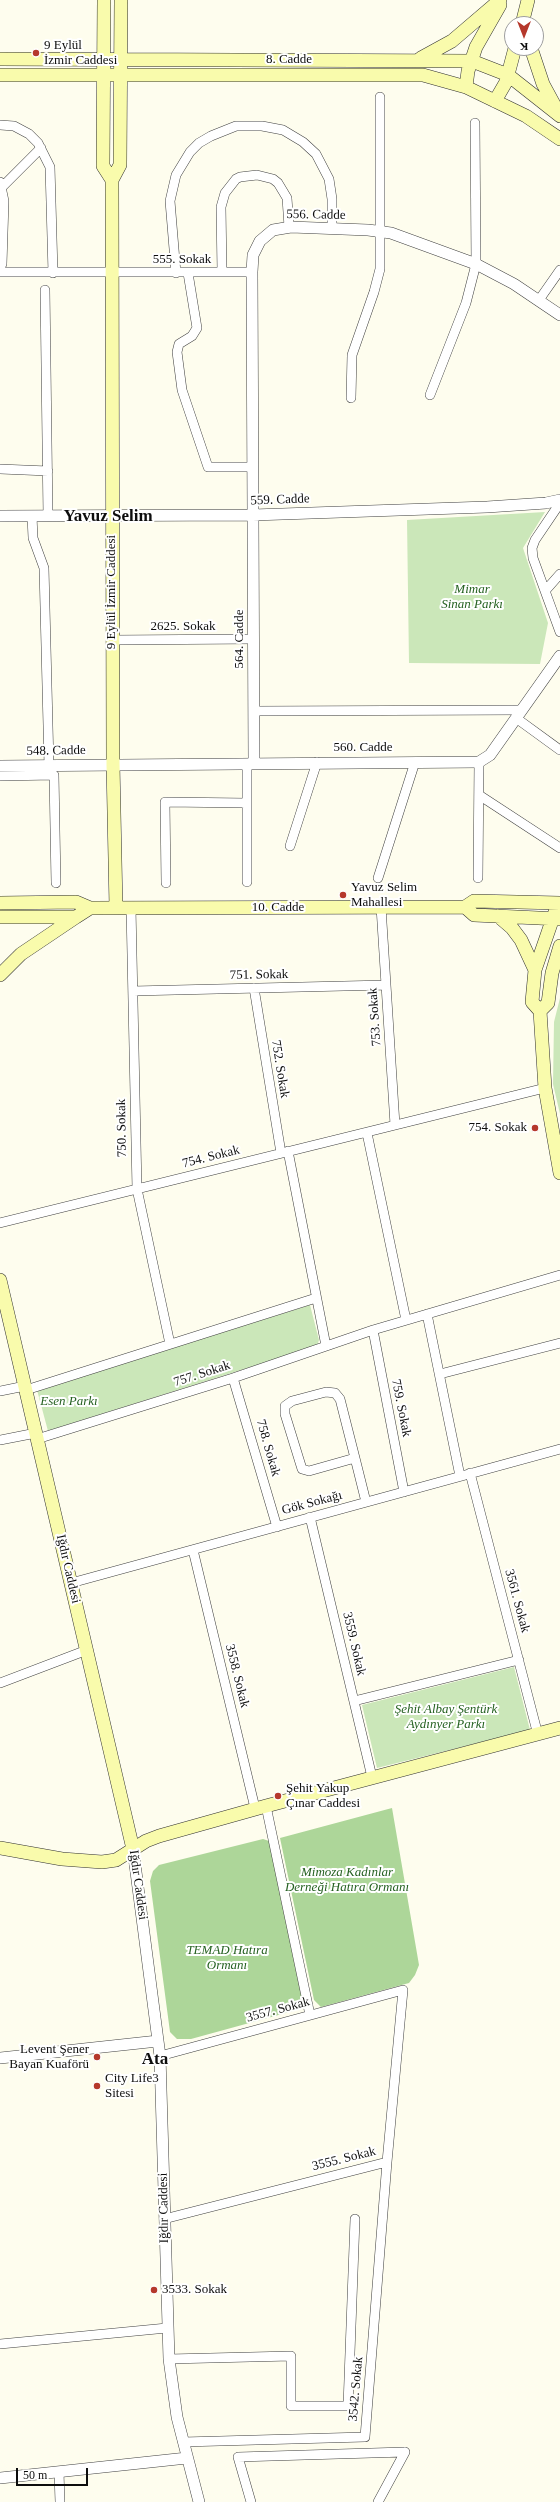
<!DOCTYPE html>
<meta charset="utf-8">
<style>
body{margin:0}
#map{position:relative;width:560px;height:2502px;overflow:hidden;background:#fefdee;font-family:"Times New Roman",serif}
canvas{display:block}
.north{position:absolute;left:504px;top:16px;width:40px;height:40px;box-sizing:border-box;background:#fff;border:1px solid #9e9e9e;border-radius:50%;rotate:180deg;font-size:11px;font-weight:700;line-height:16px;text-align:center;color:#0d0d0d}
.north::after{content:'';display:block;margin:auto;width:14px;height:18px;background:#b5382c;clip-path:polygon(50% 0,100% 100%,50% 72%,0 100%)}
.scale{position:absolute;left:16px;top:2468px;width:72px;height:18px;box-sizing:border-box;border:2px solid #0d0d0d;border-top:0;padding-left:5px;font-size:12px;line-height:14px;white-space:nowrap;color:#0d0d0d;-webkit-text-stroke:3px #fff;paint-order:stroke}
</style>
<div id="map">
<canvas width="560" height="2502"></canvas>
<div class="north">K</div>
<div class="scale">50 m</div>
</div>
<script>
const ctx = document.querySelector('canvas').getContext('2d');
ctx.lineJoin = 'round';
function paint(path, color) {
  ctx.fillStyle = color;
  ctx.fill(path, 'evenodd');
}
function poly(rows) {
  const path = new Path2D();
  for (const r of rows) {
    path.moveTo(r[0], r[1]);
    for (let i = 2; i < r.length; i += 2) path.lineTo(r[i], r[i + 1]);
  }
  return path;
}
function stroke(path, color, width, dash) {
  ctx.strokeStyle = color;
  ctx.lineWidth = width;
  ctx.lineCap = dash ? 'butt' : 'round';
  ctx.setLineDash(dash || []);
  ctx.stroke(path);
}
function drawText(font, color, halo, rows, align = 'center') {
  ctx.font = font + ' "Times New Roman",serif';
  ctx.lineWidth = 4;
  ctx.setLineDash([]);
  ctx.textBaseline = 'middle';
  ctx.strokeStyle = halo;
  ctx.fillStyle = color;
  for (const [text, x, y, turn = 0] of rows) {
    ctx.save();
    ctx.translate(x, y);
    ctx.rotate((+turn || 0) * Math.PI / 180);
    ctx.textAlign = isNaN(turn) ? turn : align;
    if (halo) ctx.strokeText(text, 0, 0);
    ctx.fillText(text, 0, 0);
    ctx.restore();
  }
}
const green = poly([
 [545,512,523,548,548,623,540,664,409,663,407,520],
 [560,998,560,1114,553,1084,554,1022],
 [310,1305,319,1340,317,1346,48,1431,37,1390],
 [514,1667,530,1730,377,1768,362,1705]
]);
const forest = poly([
 [392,1808,419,1965,415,1975,409,1983,321,2007,314,2000,280,1838],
 [263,1839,269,1841,303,2001,293,2011,191,2039,177,2039,170,2032,150,1881,153,1871,159,1865]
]);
const minor = poly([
 [0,125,14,126,29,134,38,143,50,167,53,273],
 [0,182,4,201,2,264],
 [0,189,41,148],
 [0,272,252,272],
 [222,272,221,207,225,193,236,179,240,177,257,175,273,179,278,183,287,198,289,227],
 [176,273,170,201,176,175,190,152,199,143,211,136,236,126,262,126,283,130,303,142,316,154,329,179,332,199,332,228],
 [188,273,197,328,192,336,179,344,177,352,182,390,208,467,253,467],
 [45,290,48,516],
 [539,300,560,270],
 [430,395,466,303,476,264,475,123],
 [351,398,352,355,374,292,380,269,380,97],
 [0,469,48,471],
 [560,503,535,540,532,548,533,558,560,632],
 [32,516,33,538,44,568,49,765],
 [545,591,560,574],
 [112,640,254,639],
 [254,711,522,710],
 [516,718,560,750],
 [0,776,54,775,56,883],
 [479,795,560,848],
 [290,846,317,762],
 [378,878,415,762],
 [478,878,479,762],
 [247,882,247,764],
 [166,883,165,802,247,803],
 [381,907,395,1125],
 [131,908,137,1189,170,1344],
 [254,988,281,1153],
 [133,991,386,985],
 [367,1133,406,1320],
 [288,1151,326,1346],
 [0,1223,545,1088],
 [427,1314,460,1476],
 [373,1330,404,1492],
 [440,1374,560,1343],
 [233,1378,277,1527],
 [26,1390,316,1298],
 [0,1391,25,1386],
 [37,1439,233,1378,373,1330,560,1275],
 [0,1440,36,1433],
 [355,1458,309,1471,302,1469,285,1414,285,1406,292,1401,326,1392,335,1393,340,1399,355,1458,366,1502],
 [470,1473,538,1735],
 [310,1517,372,1777],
 [193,1550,255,1808],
 [71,1583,560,1449],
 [0,1683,87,1650],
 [354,1701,519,1660],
 [266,1806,310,2015],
 [160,2056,403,1990,387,2162,164,2219],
 [0,2344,167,2328],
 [169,2359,291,2356,291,2406,348,2406,355,2219],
 [183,2442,365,2437,387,2162],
 [59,2472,60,2502],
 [251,2502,238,2457,405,2452],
 [378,2502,405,2452]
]);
const tertiary = poly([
 [0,516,253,515,487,507,546,503,560,500],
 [254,762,252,272,253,255,260,241,273,230,291,227,368,230,391,233,476,264,514,284,560,315],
 [0,766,479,762,490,755,560,656],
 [133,1849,160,2056,169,2359,177,2417,199,2502],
 [0,2058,158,2041],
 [0,2478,187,2458]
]);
const secondary = poly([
 [104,0,103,166,112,180,120,165,121,0],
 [522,24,528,0],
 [531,48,543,84,556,108],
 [421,58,452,41,500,0],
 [0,59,472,61,508,75,560,116],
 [0,75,423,75,466,87,526,116,560,139],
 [466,87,468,71,476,47,500,5],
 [495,101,506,82,515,48],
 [112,180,113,764,116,907],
 [0,903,76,902,90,908,76,917,0,917],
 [560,903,474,901,465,907,474,915,560,919],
 [90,908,465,907],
 [555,912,535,970,532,1002,540,1011,548,1003,552,973,560,946],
 [498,916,512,928,521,940,535,970],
 [0,975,21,954,76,917],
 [540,1011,545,1088,560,1173],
 [0,1280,133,1849],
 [0,1848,62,1859,102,1862,116,1860,146,1841,159,1836,266,1806,560,1728]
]);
const markers = [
 [36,53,4,"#b5382c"],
 [343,895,4,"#b5382c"],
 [535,1128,4,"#b5382c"],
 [278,1796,4,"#b5382c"],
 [97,2057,4,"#b5382c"],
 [97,2086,4,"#b5382c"],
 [154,2290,4,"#b5382c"]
];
const poiNames = [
 ["9 Eylül",44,46],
 ["İzmir Caddesi",44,61],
 ["Yavuz Selim",351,888],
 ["Mahallesi",351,903],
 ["754. Sokak",527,1128,"right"],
 ["Şehit Yakup",286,1789],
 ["Çınar Caddesi",286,1804],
 ["Levent Şener",89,2050,"right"],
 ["Bayan Kuaförü",89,2065,"right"],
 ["City Life3",105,2079],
 ["Sitesi",105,2094],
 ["3533. Sokak",162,2290]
];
const streetNames = [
 ["8. Cadde",289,60],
 ["556. Cadde",316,215,1],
 ["555. Sokak",182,260],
 ["559. Cadde",280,500,-2],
 ["9 Eylül İzmir Caddesi",112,592,-90],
 ["2625. Sokak",183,627],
 ["564. Cadde",240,639,-90],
 ["560. Cadde",363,748],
 ["548. Cadde",56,751,-1],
 ["10. Cadde",278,908],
 ["751. Sokak",259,975,-1],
 ["753. Sokak",375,1017,-94],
 ["752. Sokak",280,1069,81],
 ["750. Sokak",122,1128,-91],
 ["754. Sokak",211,1157,-14],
 ["757. Sokak",202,1374,-18],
 ["759. Sokak",401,1408,79],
 ["758. Sokak",268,1448,74],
 ["Gök Sokağı",312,1503,-15],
 ["Iğdır Caddesi",68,1569,77],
 ["3561. Sokak",517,1601,75],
 ["3559. Sokak",354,1644,77],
 ["3558. Sokak",237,1676,76],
 ["Iğdır Caddesi",138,1885,82],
 ["3557. Sokak",278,2010,-15],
 ["3555. Sokak",344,2159,-14],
 ["Iğdır Caddesi",164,2208,-91],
 ["3542. Sokak",356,2389,-85]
];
const parkNames = [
 ["Mimar",472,590],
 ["Sinan Parkı",472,605],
 ["Esen Parkı",69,1402],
 ["Şehit Albay Şentürk",446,1710],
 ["Aydınyer Parkı",446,1725],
 ["Mimoza Kadınlar",347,1873],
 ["Derneği Hatıra Ormanı",347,1888],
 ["TEMAD Hatıra",227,1951],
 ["Ormanı",227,1966]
];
const districtNames = [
 ["Yavuz Selim",108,517],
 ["Ata",155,2060]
];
paint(green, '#cbe7b9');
paint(forest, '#add699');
stroke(minor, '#404040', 10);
stroke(tertiary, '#404040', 12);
stroke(secondary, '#2f2f2f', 14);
stroke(minor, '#fff', 9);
stroke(tertiary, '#fff', 11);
stroke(secondary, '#f9fbac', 13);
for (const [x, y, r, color] of markers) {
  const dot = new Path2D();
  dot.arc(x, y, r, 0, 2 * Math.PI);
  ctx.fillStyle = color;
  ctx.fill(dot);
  stroke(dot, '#fff', 1.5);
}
drawText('13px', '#0d0d0d', '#fff', poiNames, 'left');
drawText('13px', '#0d0d0d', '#fff', streetNames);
drawText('italic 13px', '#256121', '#fff', parkNames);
drawText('bold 17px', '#0d0d0d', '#fff', districtNames);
</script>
